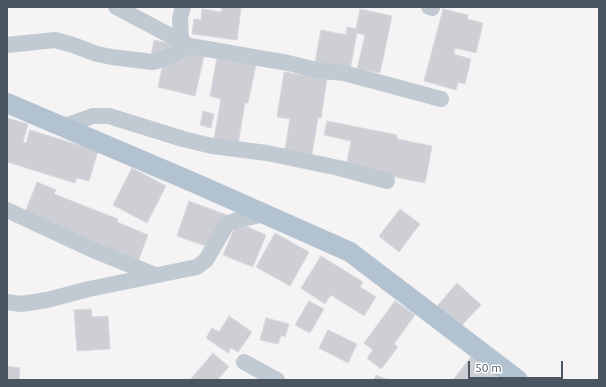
<!DOCTYPE html>
<style>
body{margin:0}
#map{position:relative;width:606px;height:387px;overflow:hidden;background:#f5f3f3;font-family:Ubuntu,sans-serif}
canvas{display:block}
.frame{position:absolute;inset:0;border:8px solid #4a5661;pointer-events:none}
.scale{position:absolute;left:468px;top:361px;width:95px;height:18px;box-sizing:border-box;border:2px solid #4a5661;border-top:0;padding-left:5px;font-size:12px;line-height:14px;white-space:nowrap;color:#4a5661;-webkit-text-stroke:3px #fff;paint-order:stroke}
</style>
<div id="map">
<canvas width="606" height="387"></canvas>
<div class="frame"></div>
<div class="scale">50 m</div>
</div>
<script>
const ctx = document.querySelector('canvas').getContext('2d');
ctx.lineJoin = 'round';
function paint(path, color) {
  ctx.fillStyle = color;
  ctx.fill(path, 'evenodd');
}
function poly(rows) {
  const path = new Path2D();
  for (const r of rows) {
    path.moveTo(r[0], r[1]);
    for (let i = 2; i < r.length; i += 2) path.lineTo(r[i], r[i + 1]);
  }
  return path;
}
function stroke(path, color, width, dash) {
  ctx.strokeStyle = color;
  ctx.lineWidth = width;
  ctx.lineCap = dash ? 'butt' : 'round';
  ctx.setLineDash(dash || []);
  ctx.stroke(path);
}
const building = poly([
 [222,7,241,8,237,40,192,34,194,19,201,20,202,9,221,12,222,7],
 [360,9,392,16,380,73,357,69,365,35,357,33,350,70,315,62,321,30,346,35,347,27,356,29,360,9],
 [443,9,468,15,467,19,483,23,476,53,455,48,454,54,471,59,465,84,458,82,456,90,424,81,443,9],
 [154,40,205,52,195,96,158,87,164,59,151,56,154,40],
 [217,57,256,65,248,103,245,103,238,144,214,139,221,99,210,96,217,57],
 [284,72,327,79,321,118,318,118,311,160,284,155,290,119,277,117,284,72],
 [203,111,214,114,211,128,200,125,203,111],
 [7,118,28,124,23,142,26,143,30,130,98,151,89,181,77,178,75,183,7,162,7,118],
 [327,121,397,135,397,139,432,146,425,183,346,167,351,141,324,135,327,121],
 [132,168,166,186,147,223,113,205,132,168],
 [37,182,56,190,54,194,118,219,117,222,148,235,135,269,22,220,37,182],
 [189,201,232,217,220,251,177,236,189,201],
 [400,209,420,224,399,252,379,236,400,209],
 [237,222,266,235,253,267,223,255,237,222],
 [275,233,309,252,290,286,256,267,275,233],
 [321,256,363,282,360,287,376,297,364,316,331,295,325,304,301,288,321,256],
 [457,283,481,305,460,327,437,306,457,283],
 [309,301,324,309,310,333,295,325,309,301],
 [395,301,415,315,394,344,398,347,381,369,367,358,373,350,364,343,395,301],
 [91,309,92,317,108,316,110,349,77,351,74,310,91,309],
 [229,316,252,332,238,352,231,348,228,353,206,338,212,328,219,332,229,316],
 [266,318,289,324,285,337,281,335,278,344,260,340,266,318],
 [328,330,357,344,348,363,319,348,328,330],
 [213,353,229,367,217,380,190,380,213,353],
 [473,354,498,373,493,380,453,380,473,354],
 [7,366,20,368,19,380,7,380,7,366],
 [376,375,388,380,374,380,376,375]
]);
const minor = poly([
 [116,7,190,46,288,63,321,71,344,73,441,99],
 [429,7,432,8],
 [181,41,180,18,183,7],
 [7,45,55,40,73,45,97,54,112,57,153,62,166,58,190,46],
 [62,127,93,116,109,116,183,139,212,146,267,153,339,168,387,181],
 [7,210,93,250,155,275],
 [7,302,21,304,47,300,89,289,197,267,206,260,227,224,237,220,266,214],
 [244,362,277,380]
]);
const major = poly([
 [7,103,197,184,350,252,518,380]
]);
paint(building, '#cdcfd5');
stroke(building, '#d7d9de', 1);
stroke(minor, '#c1cad2', 16);
stroke(major, '#b3c2d1', 20);
</script>
